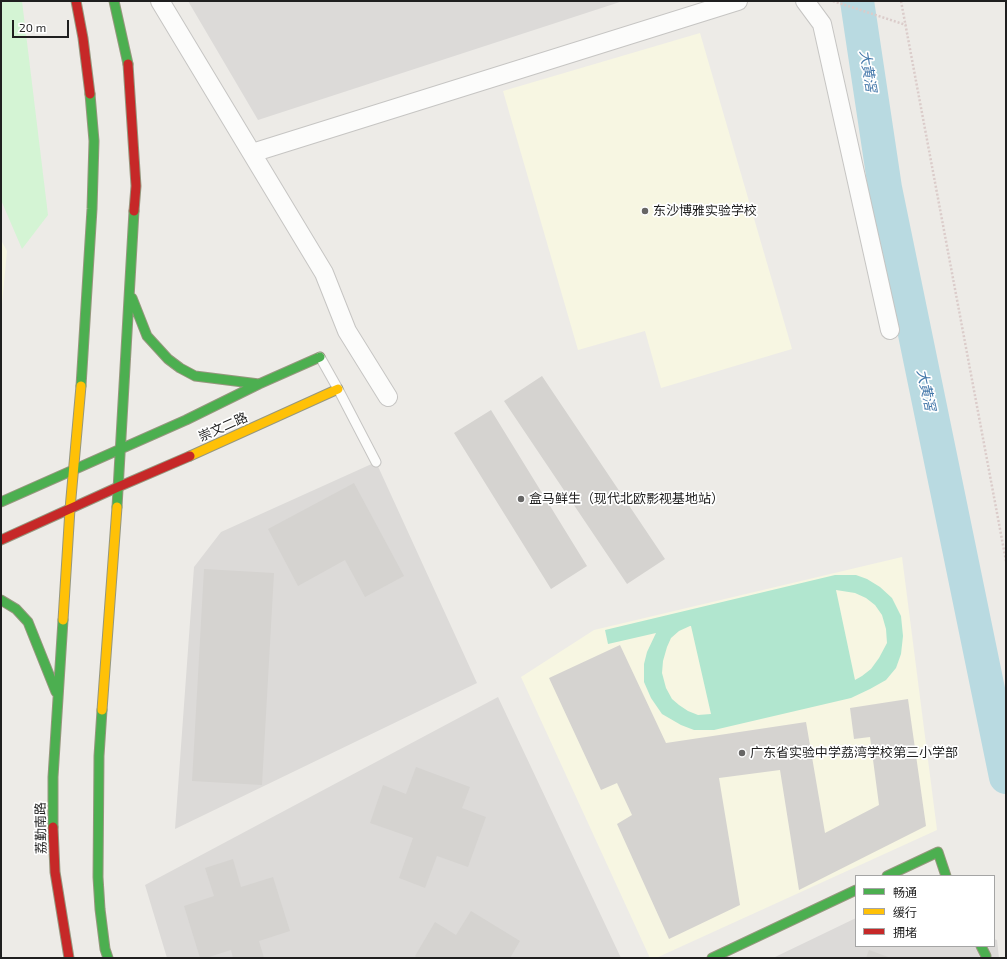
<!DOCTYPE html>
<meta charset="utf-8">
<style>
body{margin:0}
#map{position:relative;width:1007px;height:959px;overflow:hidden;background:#edebe7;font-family:"Exo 2","Noto Sans SC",sans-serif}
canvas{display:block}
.frame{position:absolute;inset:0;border:2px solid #1f1f1f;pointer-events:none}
.legend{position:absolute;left:855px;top:875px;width:140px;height:72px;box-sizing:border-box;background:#fff;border:1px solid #a5a5a5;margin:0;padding:5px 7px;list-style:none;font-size:12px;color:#1f1f1f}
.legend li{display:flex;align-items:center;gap:8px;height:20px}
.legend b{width:20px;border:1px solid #a5a5a5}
.scale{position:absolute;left:12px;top:20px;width:57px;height:18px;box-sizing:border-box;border:2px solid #1f1f1f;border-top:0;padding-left:5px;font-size:12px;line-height:14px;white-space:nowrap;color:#1f1f1f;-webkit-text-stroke:3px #fff;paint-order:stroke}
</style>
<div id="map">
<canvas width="1007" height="959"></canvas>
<div class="frame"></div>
<ul class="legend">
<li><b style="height:5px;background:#4caf50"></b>畅通</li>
<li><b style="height:5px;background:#ffc107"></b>缓行</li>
<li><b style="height:5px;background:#c62828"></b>拥堵</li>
</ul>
<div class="scale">20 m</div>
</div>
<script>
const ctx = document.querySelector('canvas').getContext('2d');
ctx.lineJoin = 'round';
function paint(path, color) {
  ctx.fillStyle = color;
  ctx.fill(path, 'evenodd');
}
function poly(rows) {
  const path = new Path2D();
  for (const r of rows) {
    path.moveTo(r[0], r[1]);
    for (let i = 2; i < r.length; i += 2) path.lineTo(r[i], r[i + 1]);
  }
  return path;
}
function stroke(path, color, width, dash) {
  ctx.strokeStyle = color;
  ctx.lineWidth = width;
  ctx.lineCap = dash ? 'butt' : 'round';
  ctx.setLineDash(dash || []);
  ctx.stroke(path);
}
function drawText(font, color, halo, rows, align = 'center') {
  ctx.font = font + ' "Exo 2","Noto Sans SC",sans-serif';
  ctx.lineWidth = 3.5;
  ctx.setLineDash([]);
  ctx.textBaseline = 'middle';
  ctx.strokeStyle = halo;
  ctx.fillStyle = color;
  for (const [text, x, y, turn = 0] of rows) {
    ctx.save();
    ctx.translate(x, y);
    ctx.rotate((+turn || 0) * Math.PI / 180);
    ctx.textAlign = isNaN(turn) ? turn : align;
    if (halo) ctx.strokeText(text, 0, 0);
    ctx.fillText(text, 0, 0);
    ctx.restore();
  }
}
const residential = poly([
 [188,1,623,1,258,120],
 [376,462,477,683,175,829,194,567,221,532],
 [498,697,621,958,167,958,145,885],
 [856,918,856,946,994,946,994,939,997,940,999,958,773,958]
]);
const education = poly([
 [700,33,792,349,661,388,645,331,578,350,503,91],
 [1,240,7,251,1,315],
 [902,557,937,830,656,958,650,958,521,677,594,630]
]);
const park = poly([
 [1,1,22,1,48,215,22,249,1,200]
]);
const pitch = poly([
 [835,575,856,575,867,579,880,587,892,598,901,616,903,636,901,654,896,668,886,680,870,689,851,698,714,730,694,730,681,725,662,714,651,698,644,682,644,664,647,652,656,633,608,644,605,630],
 [836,590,855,593,866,598,875,605,882,615,886,629,887,643,879,658,871,669,862,676,855,680],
 [690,626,691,626,711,714,698,715,688,711,679,705,672,699,666,688,662,673,663,661,667,647,671,638,679,631]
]);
const river = poly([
 [857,1,885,188,1006,777]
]);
const building = poly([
 [542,376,665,559,627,584,504,401],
 [491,410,587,566,551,589,454,433],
 [354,483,404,576,365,597,345,560,298,586,268,529],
 [204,569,274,573,262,785,192,781],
 [620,645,666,743,806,722,825,833,879,805,870,737,854,739,850,708,908,699,926,826,799,890,780,770,719,778,740,905,669,939,617,824,632,815,617,783,601,790,549,678],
 [416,767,470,787,462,808,486,817,468,867,437,856,425,888,399,878,413,838,370,823,383,785,406,794],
 [233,859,241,887,273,877,290,931,259,941,264,958,233,958,231,950,206,958,200,958,184,906,214,896,205,868],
 [471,911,520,941,510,958,417,958,415,956,435,922,456,935],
 [869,950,891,958,866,958]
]);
const path = poly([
 [833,1,906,25],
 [901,1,1006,561]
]);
const lane = poly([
 [320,357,338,389,376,462]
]);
const street = poly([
 [160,1,324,273,347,331,388,397],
 [805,1,822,24,890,330],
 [252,153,738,1]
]);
const fast = poly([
 [114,1,128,64],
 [132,298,147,336,168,359,180,368,195,376,259,384],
 [81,386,92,209,94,141,90,94],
 [1,502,186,420,259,384,320,357],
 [117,507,134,211],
 [1,600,16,609,28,622,56,692],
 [102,710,99,756,98,877,100,909,105,949,108,958],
 [53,827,53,777,63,620],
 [887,876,938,852,946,876],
 [981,946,986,956],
 [712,958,856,890]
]);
const slow = poly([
 [190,456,338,389],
 [63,620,70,509,81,386],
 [102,710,117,507]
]);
const jam = poly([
 [76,1,83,38,90,94],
 [128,64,136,186,134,211],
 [1,540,118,487,190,456],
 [53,827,55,872,69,958]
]);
const markers = [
 [645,211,4,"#676665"],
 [521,499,4,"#676665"],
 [742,753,4,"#676665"]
];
const poiNames = [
 ["东沙博雅实验学校",653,211],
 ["盒马鲜生（现代北欧影视基地站）",529,499],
 ["广东省实验中学荔湾学校第三小学部",750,753]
];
const streetNames = [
 ["崇文二路",223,427,-24],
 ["荔勤南路",41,828,-91]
];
const waterNames = [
 ["大黄滘",868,71,81],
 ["大黄滘",926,390,78]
];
paint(residential, '#dcdad8');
paint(education, '#f7f6e2');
paint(park, '#d4f4d4');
paint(pitch, '#b1e6cf');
stroke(river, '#b9dae1', 34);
paint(building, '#d5d3d0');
stroke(lane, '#c6c5c3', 11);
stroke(street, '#c6c5c3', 20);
stroke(fast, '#96977e', 11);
stroke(slow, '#96977e', 11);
stroke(jam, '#96977e', 11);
stroke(path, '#dbccca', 2.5, [2, 2]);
stroke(lane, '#fcfcfb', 9);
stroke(street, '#fcfcfb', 18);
stroke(fast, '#4caf50', 9);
stroke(slow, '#ffc107', 9);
stroke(jam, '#c62828', 9);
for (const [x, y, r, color] of markers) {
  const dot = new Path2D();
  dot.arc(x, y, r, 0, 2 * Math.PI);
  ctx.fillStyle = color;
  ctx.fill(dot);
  stroke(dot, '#fff', 1.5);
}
drawText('13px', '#1f1f1f', '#fff', poiNames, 'left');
drawText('13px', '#1f1f1f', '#fff', streetNames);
drawText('italic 14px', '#4478aa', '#fff', waterNames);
</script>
